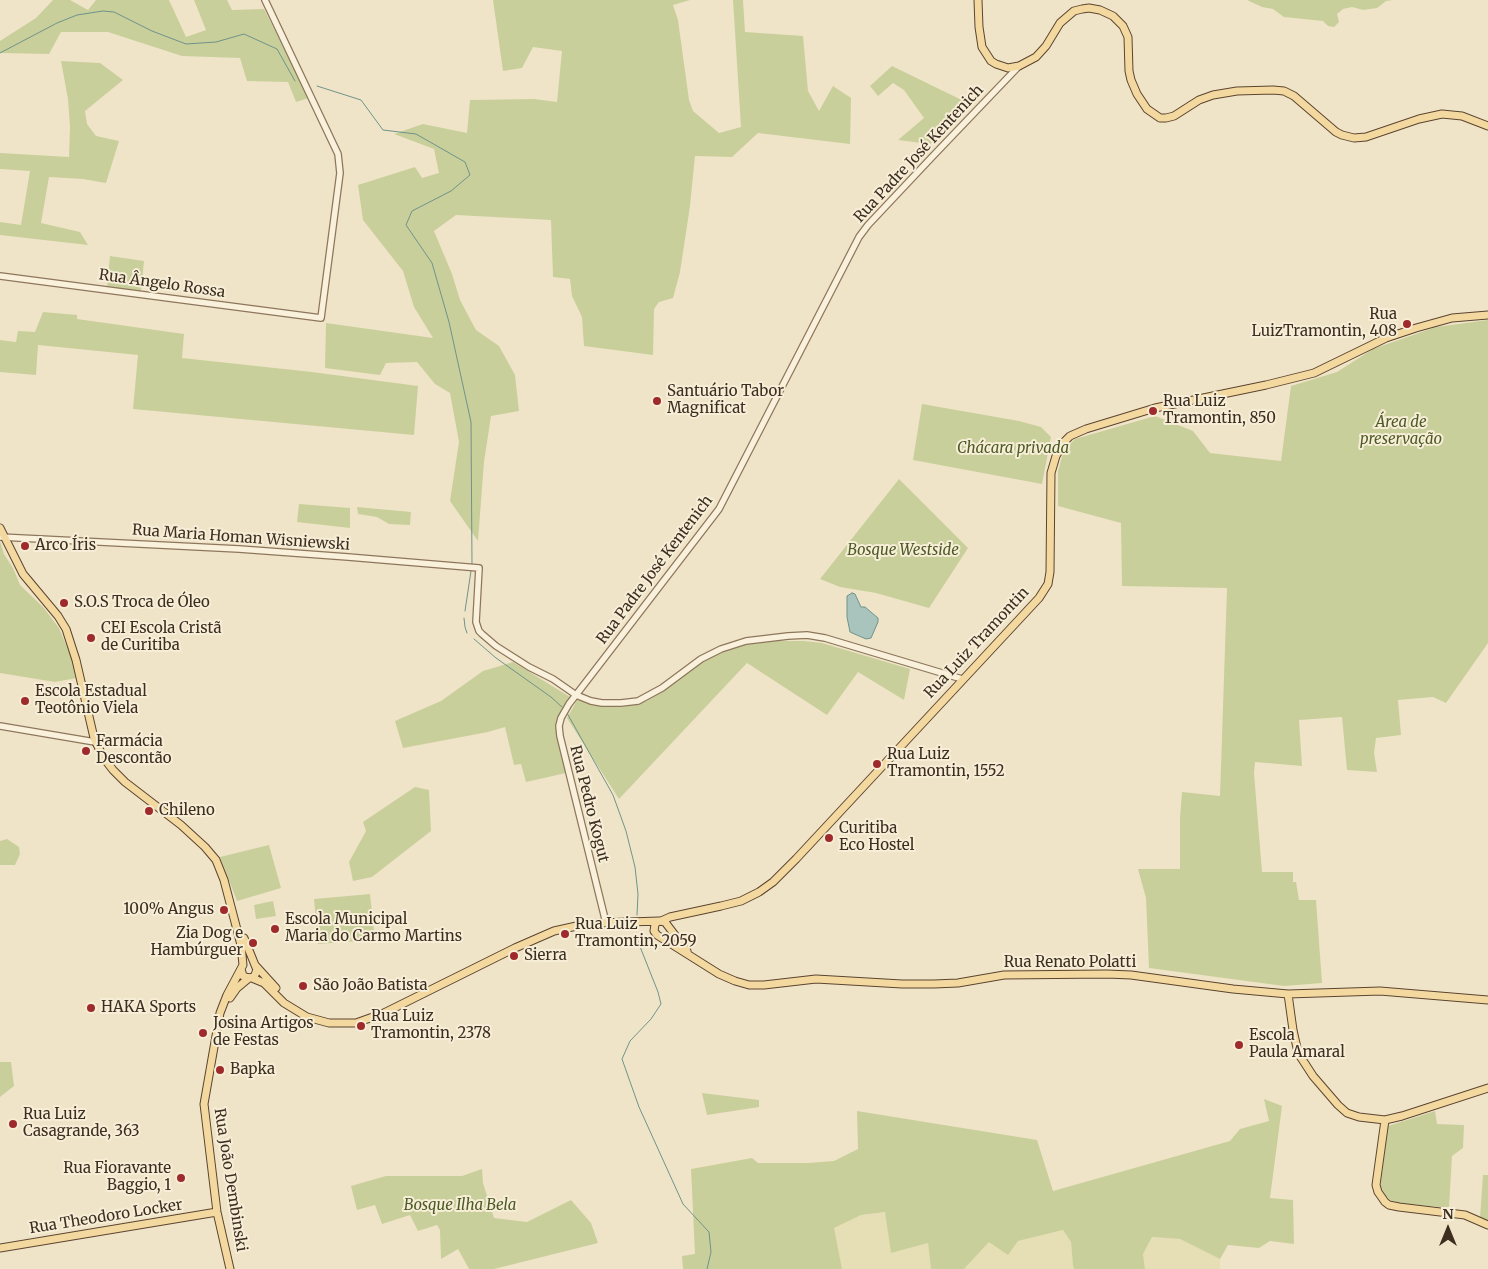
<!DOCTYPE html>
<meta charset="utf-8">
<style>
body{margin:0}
#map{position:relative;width:1488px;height:1269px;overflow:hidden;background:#f0e4c8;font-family:Merriweather,serif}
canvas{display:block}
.north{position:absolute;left:1423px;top:1204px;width:50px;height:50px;-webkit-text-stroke:4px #f7eed8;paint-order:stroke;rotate:0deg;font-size:14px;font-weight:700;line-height:20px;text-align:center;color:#3d2e20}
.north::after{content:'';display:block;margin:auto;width:18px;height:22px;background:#3d2e20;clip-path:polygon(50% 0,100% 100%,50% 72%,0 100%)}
</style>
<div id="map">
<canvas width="1488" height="1269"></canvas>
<div class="north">N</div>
</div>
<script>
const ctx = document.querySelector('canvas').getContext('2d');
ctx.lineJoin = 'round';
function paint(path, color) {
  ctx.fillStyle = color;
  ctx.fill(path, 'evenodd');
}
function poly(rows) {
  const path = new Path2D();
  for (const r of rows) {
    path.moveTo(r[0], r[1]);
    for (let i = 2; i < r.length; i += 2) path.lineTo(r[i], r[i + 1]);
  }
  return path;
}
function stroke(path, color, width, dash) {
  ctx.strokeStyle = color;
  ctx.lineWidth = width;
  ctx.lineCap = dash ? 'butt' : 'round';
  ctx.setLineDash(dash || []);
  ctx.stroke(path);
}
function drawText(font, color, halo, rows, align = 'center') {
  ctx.font = font + ' Merriweather,serif';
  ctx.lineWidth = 4;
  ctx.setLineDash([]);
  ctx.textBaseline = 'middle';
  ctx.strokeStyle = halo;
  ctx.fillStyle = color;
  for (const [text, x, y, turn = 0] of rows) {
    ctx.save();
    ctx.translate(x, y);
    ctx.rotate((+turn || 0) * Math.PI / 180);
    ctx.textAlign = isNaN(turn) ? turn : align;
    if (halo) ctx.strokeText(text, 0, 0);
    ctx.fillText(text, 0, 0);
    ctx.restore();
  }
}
const farmland = poly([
 [886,1212,891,1253,928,1243,931,1269,842,1269,833,1228,861,1215],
 [1063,1230,1071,1242,1073,1266,1074,1269,964,1269,989,1242,1018,1241],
 [1152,1237,1180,1239,1220,1259,1220,1269,1145,1269,1143,1254]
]);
const green = poly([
 [53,0,70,0,88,10,96,0,169,0,186,37,206,30,194,0,227,0,232,10,264,9,309,98,296,102,288,82,247,81,240,58,182,56,108,32,61,32,49,54,0,53,0,41,36,18],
 [493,0,690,0,673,5,678,20,689,100,693,111,719,133,741,127,733,0,743,0,745,32,803,36,808,91,819,111,833,86,851,98,850,144,758,133,732,157,695,156,690,206,680,272,673,298,659,302,654,309,653,355,584,346,582,317,572,296,570,279,553,277,551,220,456,215,434,231,452,274,460,300,476,330,499,346,515,375,519,411,491,416,484,462,478,541,450,501,459,442,450,393,435,384,417,362,386,363,380,375,325,368,326,323,433,338,414,307,403,271,363,220,358,185,415,167,422,178,439,173,434,149,394,134,423,124,467,133,470,100,534,99,557,102,562,51,533,47,522,68,503,71],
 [1247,0,1393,0,1386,1,1377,8,1363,10,1352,7,1343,9,1337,14,1339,22,1334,27,1328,26,1323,21,1284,17,1273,9,1262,7],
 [61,61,100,63,123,80,85,111,87,124,96,136,119,141,106,183,83,179,49,177,41,223,80,232,88,245,0,235,0,222,21,225,30,171,0,169,0,153,69,157,70,127,68,99],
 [892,66,972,105,930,144,898,140,924,118,904,90,893,83,878,96,870,86],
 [110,256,144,261,141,291,107,287],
 [43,312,77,315,77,319,184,334,182,358,312,372,418,386,414,435,133,409,138,355,38,345,36,375,0,372,0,340,16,342,18,331,35,332],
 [1488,320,1488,643,1446,703,1433,697,1398,700,1401,735,1376,738,1374,753,1377,772,1347,770,1342,717,1299,720,1302,766,1255,762,1254,773,1262,872,1293,872,1293,882,1296,882,1299,900,1316,900,1322,983,1284,986,1149,968,1146,898,1138,869,1180,869,1180,818,1182,792,1220,796,1227,588,1122,586,1121,523,1058,506,1058,471,1064,450,1075,439,1155,416,1193,431,1210,453,1281,461,1291,386,1337,372,1373,349,1436,327],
 [922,404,1019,421,1041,427,1051,437,1042,484,913,460],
 [899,479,968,548,929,608,876,593,840,587,820,579],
 [299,504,350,508,350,528,297,522],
 [357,507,411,512,410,525,389,524,377,517,358,514],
 [0,541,4,554,13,568,20,585,43,607,59,628,74,664,77,678,55,682,0,673],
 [777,641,804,641,822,643,910,669,904,700,858,672,827,715,747,663,619,799,567,718,578,699,592,705,610,707,629,706,647,701,657,695,699,664,719,654,743,645],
 [513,662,570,697,559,715,556,726,566,773,526,782,521,764,514,765,505,727,488,732,403,748,395,721,441,701,483,671],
 [415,787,429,790,431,831,372,877,353,881,349,862,366,831,363,822],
 [7,839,19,847,20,854,15,865,0,865,0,841],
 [269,845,281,888,237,901,220,857],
 [370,894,375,940,318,944,314,899],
 [273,901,276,916,256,919,254,905],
 [0,1062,11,1062,14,1086,0,1097],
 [702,1093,759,1100,759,1107,707,1115],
 [1264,1099,1282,1106,1270,1198,1293,1200,1294,1244,1270,1241,1259,1248,1228,1245,1220,1259,1180,1239,1152,1237,1143,1254,1145,1269,1074,1269,1073,1266,1071,1242,1063,1230,1018,1241,1008,1255,989,1242,964,1269,931,1269,928,1243,891,1253,885,1212,861,1215,834,1228,842,1269,683,1269,682,1256,695,1254,691,1169,752,1158,758,1163,808,1163,834,1161,858,1149,857,1111,1037,1140,1053,1191,1230,1141,1240,1129,1269,1121],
 [1435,1111,1437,1124,1464,1125,1463,1148,1452,1156,1449,1208,1399,1203,1390,1200,1384,1194,1381,1188,1381,1180,1388,1126],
 [482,1169,483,1183,494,1218,527,1222,571,1200,591,1223,598,1243,494,1269,469,1269,458,1249,441,1259,440,1230,437,1225,418,1231,410,1215,382,1224,375,1205,357,1210,351,1186,386,1176,462,1176],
 [1483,1175,1488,1175,1488,1221,1480,1218]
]);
const water = poly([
 [852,593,855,594,861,607,865,607,878,618,878,622,871,638,866,639,850,632,847,617,847,596,852,593]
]);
const stream = poly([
 [0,53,57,23,77,15,103,11,114,12,152,31,186,44,216,42,244,34,277,49,295,81],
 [317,86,361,100,383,130,416,134,465,162,470,175,451,191,412,211,406,225,432,263,449,322,471,422,472,564],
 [465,611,471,571],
 [464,618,465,627,467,633],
 [474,639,496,658,551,697,562,707],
 [567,713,613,795,626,831,635,867,638,894,637,915],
 [637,939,658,992,661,1004,651,1019,630,1041,622,1059,639,1107,683,1204,709,1232,711,1252,707,1269]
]);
const minor = poly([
 [0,276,321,318,340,173,338,154,265,0],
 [0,537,239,549,348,557,479,568,476,622,479,631,482,634,496,646,529,667,553,679,576,695,591,701,602,703,621,703,638,701,662,688,701,659,721,649,746,641,788,636,807,635,825,638,962,679],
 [0,726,95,742],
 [606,923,560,736,559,726,561,718,569,704,719,509,859,237,868,225,932,157,1019,66]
]);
const major = poly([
 [978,0,979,27,982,47,991,61,996,64,1008,68,1019,66,1036,57,1046,46,1060,23,1074,11,1082,9,1089,8,1100,10,1113,16,1123,26,1128,37,1129,71,1131,80,1137,94,1147,109,1160,118,1166,118,1174,116,1199,100,1213,95,1237,91,1273,90,1284,91,1294,96,1336,132,1342,135,1354,138,1366,137,1419,119,1442,114,1462,116,1488,126],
 [0,528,23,574,58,616,66,629,76,660,94,738,103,757,113,770,125,782,181,825,205,847,216,860,224,880,241,945,243,965,227,995,220,1013,204,1104,217,1212,230,1269],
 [661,921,670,917,721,906,741,901,759,892,773,882,796,859,1039,598,1048,584,1050,572,1051,473,1056,456,1064,442,1070,436,1086,429,1155,408,1266,385,1314,373,1386,338,1416,328,1452,318,1488,315],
 [657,935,719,974,735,981,749,985,764,985,816,979,902,984,934,984,958,983,1004,975,1107,974,1131,975,1233,989,1288,994,1380,991,1488,1000],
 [657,935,654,931,655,924,659,921,665,922,687,951],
 [256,966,276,988],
 [241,969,243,976,249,978,254,977,257,970,244,938],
 [252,978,264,983,284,1003,307,1017,329,1023,356,1023,384,1013,515,948,554,931,581,925,599,923,659,921],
 [1288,994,1293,1030,1297,1048,1300,1056,1313,1076,1338,1105,1347,1113,1359,1117,1385,1120,1376,1185,1378,1192,1385,1202,1389,1205,1399,1207,1465,1215,1488,1225],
 [230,998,237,988,249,978],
 [1385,1120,1402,1116,1488,1088],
 [0,1248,217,1212]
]);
const markers = [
 [1407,324,5,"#9e2a2b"],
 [657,401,5,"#9e2a2b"],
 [1153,411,5,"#9e2a2b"],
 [25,546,5,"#9e2a2b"],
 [64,603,5,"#9e2a2b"],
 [91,638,5,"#9e2a2b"],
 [25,701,5,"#9e2a2b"],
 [86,751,5,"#9e2a2b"],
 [877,764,5,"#9e2a2b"],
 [149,811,5,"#9e2a2b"],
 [829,838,5,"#9e2a2b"],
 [224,910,5,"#9e2a2b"],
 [275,929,5,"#9e2a2b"],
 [565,934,5,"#9e2a2b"],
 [253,943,5,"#9e2a2b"],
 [514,956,5,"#9e2a2b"],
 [303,986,5,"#9e2a2b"],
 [91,1008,5,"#9e2a2b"],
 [361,1026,5,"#9e2a2b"],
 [203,1033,5,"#9e2a2b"],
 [1239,1045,5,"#9e2a2b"],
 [220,1070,5,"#9e2a2b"],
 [13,1124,5,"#9e2a2b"],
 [181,1178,5,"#9e2a2b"]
];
const streetNames = [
 ["Rua Padre José Kentenich",919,154,-47],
 ["Rua Ângelo Rossa",162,284,8],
 ["Rua Maria Homan Wisniewski",241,538,4],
 ["Rua Padre José Kentenich",655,570,-53],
 ["Rua Luiz Tramontin",977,643,-47],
 ["Rua Pedro Kogut",589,804,76],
 ["Rua Renato Polatti",1070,963],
 ["Rua João Dembinski",230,1180,81],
 ["Rua Theodoro Locker",106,1217,-9]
];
const poiNames = [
 ["Rua",1397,315,"right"],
 ["LuizTramontin, 408",1397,332,"right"],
 ["Santuário Tabor",667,392],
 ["Magnificat",667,409],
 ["Rua Luiz",1163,402],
 ["Tramontin, 850",1163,419],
 ["Arco Íris",35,546],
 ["S.O.S Troca de Óleo",74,603],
 ["CEI Escola Cristã",101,629],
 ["de Curitiba",101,646],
 ["Escola Estadual",35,692],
 ["Teotônio Viela",35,709],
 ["Farmácia",96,742],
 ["Descontão",96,759],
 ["Rua Luiz",887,755],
 ["Tramontin, 1552",887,772],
 ["Chileno",159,811],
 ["Curitiba",839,829],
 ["Eco Hostel",839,846],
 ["100% Angus",214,910,"right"],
 ["Escola Municipal",285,920],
 ["Maria do Carmo Martins",285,937],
 ["Rua Luiz",575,925],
 ["Tramontin, 2059",575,942],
 ["Zia Dog e",243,934,"right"],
 ["Hambúrguer",243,951,"right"],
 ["Sierra",524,956],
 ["São João Batista",313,986],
 ["HAKA Sports",101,1008],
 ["Rua Luiz",371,1017],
 ["Tramontin, 2378",371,1034],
 ["Josina Artigos",213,1024],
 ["de Festas",213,1041],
 ["Escola",1249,1036],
 ["Paula Amaral",1249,1053],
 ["Bapka",230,1070],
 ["Rua Luiz",23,1115],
 ["Casagrande, 363",23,1132],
 ["Rua Fioravante",171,1169,"right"],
 ["Baggio, 1",171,1186,"right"]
];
const parkNames = [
 ["Área de",1401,423],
 ["preservação",1401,440],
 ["Chácara privada",1013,449],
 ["Bosque Westside",903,551],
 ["Bosque Ilha Bela",460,1206]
];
paint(farmland, '#e6deb5');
paint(green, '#c9cf9b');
paint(water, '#a9c4bc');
stroke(water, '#6f938a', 1);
stroke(stream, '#6f938a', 1);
stroke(minor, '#8d765c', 8);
stroke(major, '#5b4430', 9);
stroke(minor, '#faf1dc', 5.5);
stroke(major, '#f3d9a0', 7);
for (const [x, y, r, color] of markers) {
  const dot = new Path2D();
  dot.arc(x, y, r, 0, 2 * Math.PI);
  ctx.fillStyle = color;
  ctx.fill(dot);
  stroke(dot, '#f7eed8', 2);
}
drawText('15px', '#3d2e20', '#f7eed8', streetNames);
drawText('15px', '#3d2e20', '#f7eed8', poiNames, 'left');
drawText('italic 15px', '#4d5a26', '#f7eed8', parkNames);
</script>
